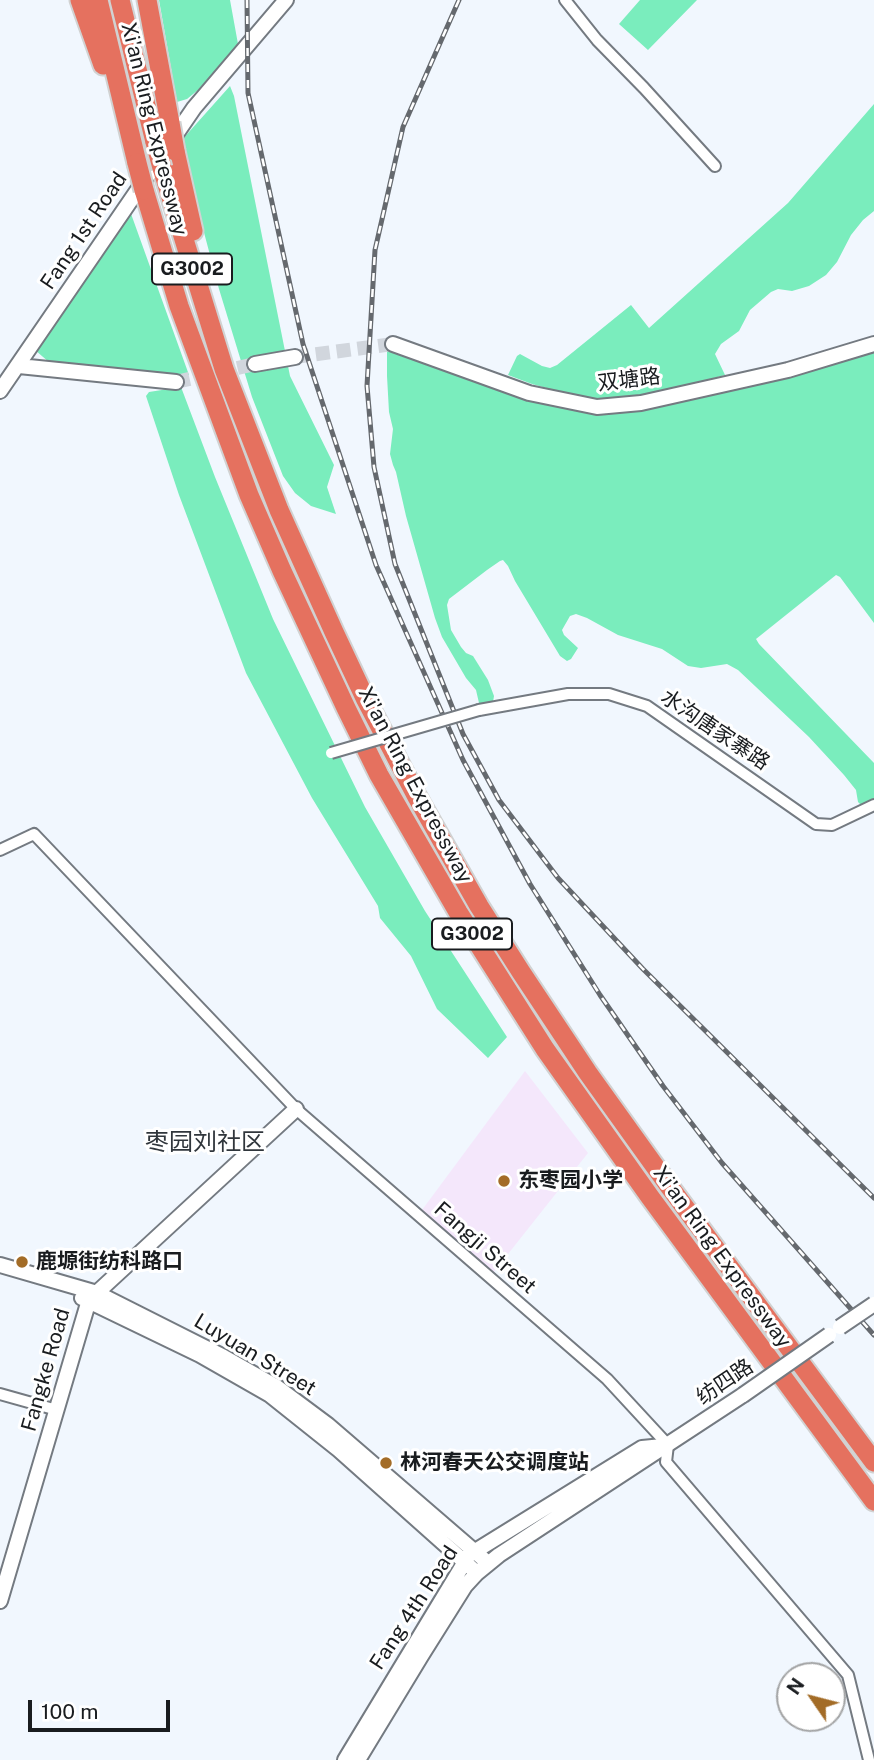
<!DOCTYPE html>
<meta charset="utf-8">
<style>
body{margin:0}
#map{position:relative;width:874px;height:1760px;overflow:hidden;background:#f1f7fe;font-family:"Public Sans",sans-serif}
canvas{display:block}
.north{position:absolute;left:776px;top:1662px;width:70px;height:70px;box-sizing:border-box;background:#fff;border:2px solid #a3a4a5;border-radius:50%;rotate:305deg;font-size:19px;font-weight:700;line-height:28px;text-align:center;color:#191c1f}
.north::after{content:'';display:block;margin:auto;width:24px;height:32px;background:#a36c27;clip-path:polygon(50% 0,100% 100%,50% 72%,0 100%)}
.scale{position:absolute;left:28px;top:1700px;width:142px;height:32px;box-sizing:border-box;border:4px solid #191c1f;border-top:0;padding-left:9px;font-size:21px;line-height:24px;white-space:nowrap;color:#191c1f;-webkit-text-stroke:5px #fff;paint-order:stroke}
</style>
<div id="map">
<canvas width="874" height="1760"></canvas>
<div class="north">N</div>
<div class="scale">100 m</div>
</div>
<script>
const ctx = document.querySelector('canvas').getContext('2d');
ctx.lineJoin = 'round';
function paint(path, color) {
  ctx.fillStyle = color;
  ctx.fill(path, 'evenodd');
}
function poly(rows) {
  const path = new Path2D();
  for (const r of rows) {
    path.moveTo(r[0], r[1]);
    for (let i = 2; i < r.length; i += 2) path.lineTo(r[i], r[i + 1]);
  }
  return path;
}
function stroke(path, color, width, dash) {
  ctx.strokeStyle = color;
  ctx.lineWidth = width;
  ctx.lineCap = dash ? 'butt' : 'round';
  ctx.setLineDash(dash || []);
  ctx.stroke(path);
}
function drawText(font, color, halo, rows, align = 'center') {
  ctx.font = font + ' "Public Sans","Noto Sans SC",sans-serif';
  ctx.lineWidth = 6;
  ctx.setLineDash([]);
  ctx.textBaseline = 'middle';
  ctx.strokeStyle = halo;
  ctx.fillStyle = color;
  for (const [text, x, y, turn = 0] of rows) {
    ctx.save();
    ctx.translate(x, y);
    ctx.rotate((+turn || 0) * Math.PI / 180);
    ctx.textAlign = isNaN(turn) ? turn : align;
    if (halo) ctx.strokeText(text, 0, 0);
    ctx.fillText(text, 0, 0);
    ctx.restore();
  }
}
const education = poly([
 [525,1071,588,1153,493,1273,422,1210]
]);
const green = poly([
 [159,0,230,0,238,44,198,90,187,99,177,102],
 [640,0,697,0,648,50,619,24],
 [230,86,234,96,290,376,334,465,327,487,336,514,311,506,295,493,283,476,252,397,219,289,180,142],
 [874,104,874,211,863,220,851,235,837,262,826,275,809,286,792,291,778,289,771,292,750,310,739,331,721,344,715,354,725,375,647,396,616,400,601,399,583,398,532,384,508,375,517,356,520,354,542,366,550,368,557,365,631,305,649,328,788,203],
 [130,211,189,375,179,378,50,363,35,350],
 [874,344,874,623,840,577,836,575,756,639,759,644,874,763,874,801,862,806,858,802,856,790,844,775,809,737,738,670,727,664,701,668,688,666,662,649,618,635,587,618,576,614,570,616,562,630,564,635,578,648,571,659,567,661,560,656,515,581,508,566,503,560,500,561,487,570,449,599,447,605,451,630,461,647,466,653,473,656,488,680,494,696,493,702,488,706,481,705,479,703,476,690,466,678,442,637,435,618,406,516,396,472,393,465,390,454,393,429,389,412,387,376,387,345,581,410],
 [181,387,215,477,273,619,365,807,425,911,507,1037,488,1058,437,1009,411,956,380,918,378,906,312,798,246,673,179,495,146,396,149,392]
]);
const tertiaryTunnel = poly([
 [295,357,393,344],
 [176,382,255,364]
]);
const minor = poly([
 [565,0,597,40,644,88,715,166],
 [479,710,568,694,609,694,647,706,816,824,832,825,874,805],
 [0,850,34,834,296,1109,607,1379,668,1445,666,1462,848,1675,869,1760],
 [0,1394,57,1410]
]);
const tertiary = poly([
 [393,344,529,393,597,407,641,403,788,370,874,344],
 [255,364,295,357],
 [19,366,176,382],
 [0,391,194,108,286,0],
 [0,1265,97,1293,224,1357,277,1387,328,1425,488,1563],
 [82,1298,200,1355,270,1395,339,1450,477,1573],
 [0,1601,89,1300,296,1109],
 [345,1760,469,1555,642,1448,663,1446],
 [358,1760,421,1656,465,1586,477,1573,499,1555,743,1395]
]);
const motorway = poly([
 [80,0,103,65],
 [98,0,137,163],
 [120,0,155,142],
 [147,0,170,123],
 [175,151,193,231],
 [162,168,224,369,279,510,334,632,365,698,417,797,479,906,521,972,588,1073,669,1186,874,1462],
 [144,190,179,306,249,495,282,571,346,708,379,775,458,912,545,1049,650,1197,874,1501]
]);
const rail = poly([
 [247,0,248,93,303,344,376,565,463,760,530,884,600,995,663,1086,722,1163,874,1335],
 [459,0,403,127,375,250,367,386,374,467,395,564,463,734,499,800,558,878,643,969,874,1198]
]);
const minorBridge = poly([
 [331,753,479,710]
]);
const tertiaryBridge = poly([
 [840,1327,874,1304],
 [743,1395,829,1335]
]);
const motorwayBridge = poly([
 [170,123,175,151],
 [155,142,162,168],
 [137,163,144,190]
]);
const markers = [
 [504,1181,7,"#a36c27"],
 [22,1262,7,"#a36c27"],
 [386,1463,7,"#a36c27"]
];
const shields = [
 [192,269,80],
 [472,934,80]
];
const shieldNames = [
 ["G3002",192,269],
 ["G3002",472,934]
];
const streetNames = [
 ["Xi'an Ring Expressway",154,129,76],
 ["Fang 1st Road",84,231,-56],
 ["双塘路",629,380,-7],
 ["水沟唐家寨路",715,730,34],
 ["Xi'an Ring Expressway",415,785,62],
 ["Fangji Street",485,1248,41],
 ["Xi'an Ring Expressway",722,1257,54],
 ["Luyuan Street",255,1355,31],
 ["Fangke Road",46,1370,-74],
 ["纺四路",725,1382,-34],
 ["Fang 4th Road",414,1608,-57]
];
const poiNames = [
 ["东枣园小学",518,1181],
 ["鹿塬街纺科路口",36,1262],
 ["林河春天公交调度站",400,1463]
];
const quarterNames = [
 ["枣园刘社区",205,1143]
];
paint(education, '#f4e7fb');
paint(green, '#7aedbd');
stroke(tertiaryTunnel, '#d1d6dd', 14, [14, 7]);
stroke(minor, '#747a81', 14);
stroke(tertiary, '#747a81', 18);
stroke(motorway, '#d1d2d2', 23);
stroke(minor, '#fff', 10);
stroke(tertiary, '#fff', 14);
stroke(motorway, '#e5715f', 19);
stroke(rail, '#65696e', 5);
stroke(rail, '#fff', 2.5, [8]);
stroke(minorBridge, '#747a81', 14, []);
stroke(tertiaryBridge, '#747a81', 18, []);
stroke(motorwayBridge, '#d1d2d2', 23, []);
stroke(minorBridge, '#fff', 10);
stroke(tertiaryBridge, '#fff', 14);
stroke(motorwayBridge, '#e5715f', 19);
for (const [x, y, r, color] of markers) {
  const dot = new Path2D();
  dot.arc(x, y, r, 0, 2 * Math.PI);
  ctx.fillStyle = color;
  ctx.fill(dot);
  stroke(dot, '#fff', 2.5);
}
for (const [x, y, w] of shields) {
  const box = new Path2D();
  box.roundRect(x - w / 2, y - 15.5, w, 31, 5);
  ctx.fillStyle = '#fff';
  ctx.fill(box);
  stroke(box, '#191c1f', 2);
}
drawText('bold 19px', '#191c1f', null, shieldNames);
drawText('21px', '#191c1f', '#fff', streetNames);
drawText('bold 21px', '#191c1f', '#fff', poiNames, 'left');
drawText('24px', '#30363c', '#fff', quarterNames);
</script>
